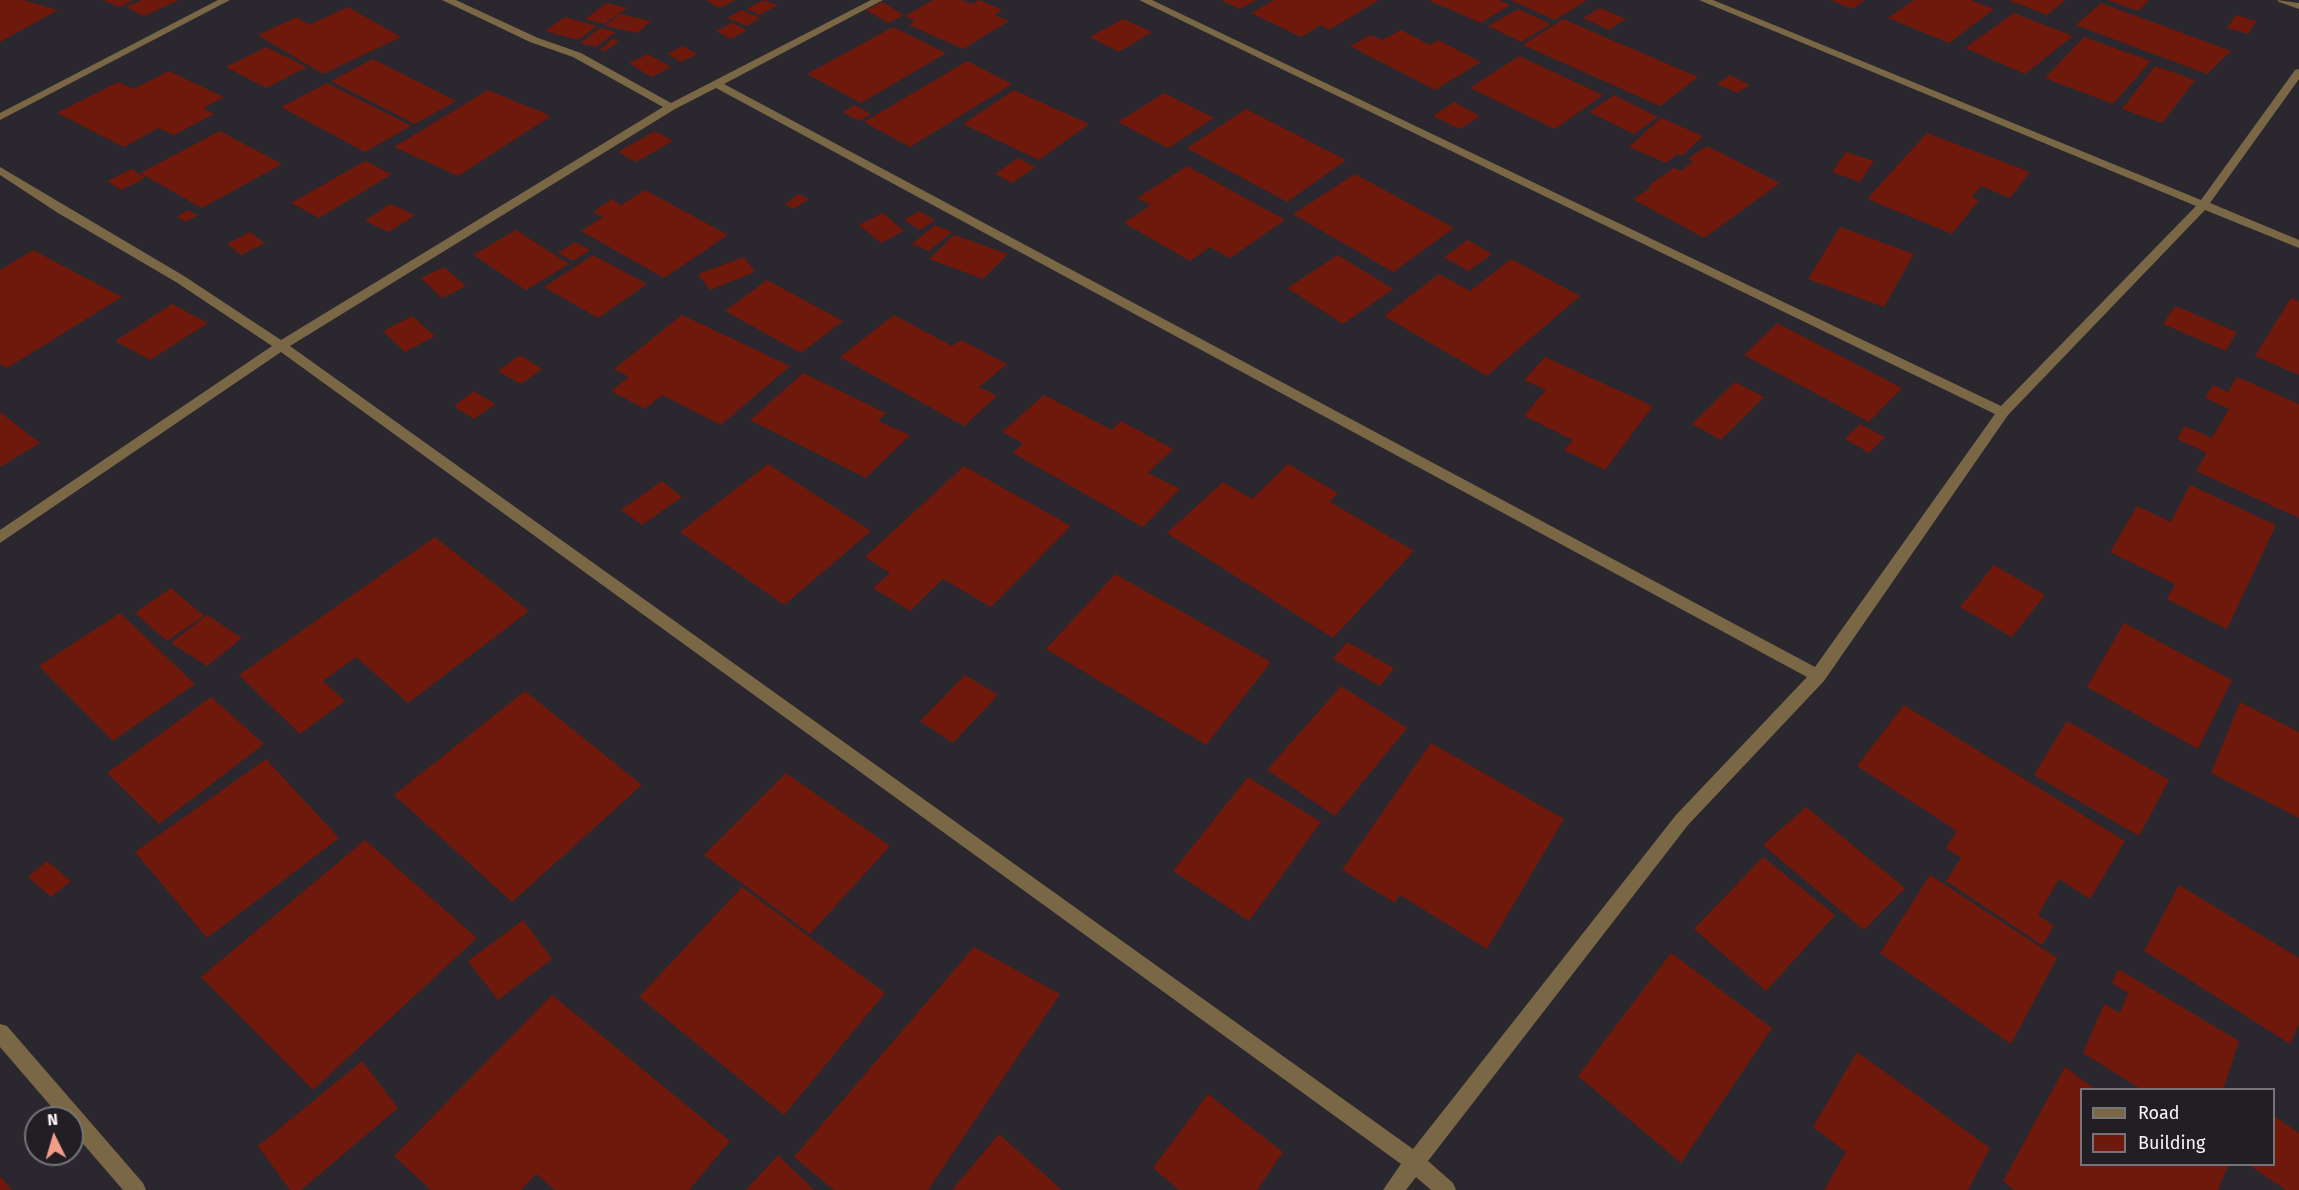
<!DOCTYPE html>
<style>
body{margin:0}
#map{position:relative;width:2299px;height:1190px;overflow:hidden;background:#2a282e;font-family:"Fira Sans",sans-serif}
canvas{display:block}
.legend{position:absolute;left:2080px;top:1088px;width:195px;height:78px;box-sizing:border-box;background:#211f24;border:2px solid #767479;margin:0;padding:8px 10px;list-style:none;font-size:18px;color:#f6f4f8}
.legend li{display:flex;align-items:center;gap:12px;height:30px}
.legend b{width:30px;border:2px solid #767479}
.north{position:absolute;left:24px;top:1106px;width:60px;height:60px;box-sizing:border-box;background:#211f24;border:2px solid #767479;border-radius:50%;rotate:355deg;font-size:16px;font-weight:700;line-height:24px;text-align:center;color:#f6f4f8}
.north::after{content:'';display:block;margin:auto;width:21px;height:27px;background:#f49e87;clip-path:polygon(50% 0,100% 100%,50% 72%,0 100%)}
</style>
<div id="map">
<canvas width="2299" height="1190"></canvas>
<ul class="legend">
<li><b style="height:8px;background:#7a6745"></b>Road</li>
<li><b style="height:16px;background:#6f180c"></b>Building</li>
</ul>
<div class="north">N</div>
</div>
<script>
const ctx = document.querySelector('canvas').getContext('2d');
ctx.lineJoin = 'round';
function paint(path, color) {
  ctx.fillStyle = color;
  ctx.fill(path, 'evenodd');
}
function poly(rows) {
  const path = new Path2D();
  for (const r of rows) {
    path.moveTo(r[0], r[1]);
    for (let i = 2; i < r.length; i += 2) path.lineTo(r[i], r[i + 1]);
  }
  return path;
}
const building = poly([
 [0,0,23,0,58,10,0,42],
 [102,0,133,0,120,7],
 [142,0,179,0,144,16,126,7],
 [706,0,736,0,719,8],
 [763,0,778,5,760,15,747,9],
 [933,0,961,0,971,4,980,0,1002,10,994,15,1009,21,963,49,909,25,915,21,905,16],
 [1221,0,1257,0,1239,9],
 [1274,0,1379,0,1329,30,1321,25,1301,37,1251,13],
 [1428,0,1499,0,1510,5,1481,23],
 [1510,0,1587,0,1555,20],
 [1830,0,1865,0,1852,9],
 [1914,0,1971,0,1994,9,1949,43,1888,18],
 [2008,0,2066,0,2047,15],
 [2107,0,2149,0,2138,11],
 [882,2,904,15,888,23,866,10],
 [607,3,627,8,604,24,585,19],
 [2101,3,2231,51,2207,74,2076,25],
 [348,7,401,37,323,74,258,35,297,17,309,25],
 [1600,8,1626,19,1609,30,1583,18],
 [1518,9,1551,24,1521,42,1488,26],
 [741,10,760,18,747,26,727,18],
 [2014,13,2073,36,2025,74,1965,48],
 [620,14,651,21,638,33,605,26],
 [2236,15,2256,21,2248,34,2227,28],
 [565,17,597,26,578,40,545,31],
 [1123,19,1152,32,1119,52,1090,37],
 [1563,19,1698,77,1660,106,1523,45],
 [732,23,747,30,731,39,716,31],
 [893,27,946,53,861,103,807,74],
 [600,28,616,32,596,47,580,43],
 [1401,30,1430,45,1438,40,1481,62,1435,90,1350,46,1371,35,1382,40],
 [2084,37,2151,61,2113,104,2045,78],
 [612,39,619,41,606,51,600,50],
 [683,46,697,54,681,62,667,54],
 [266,47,307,67,266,88,226,67],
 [648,54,671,67,651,77,629,63],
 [1519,56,1603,95,1555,129,1470,88],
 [373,59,456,101,415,124,331,81],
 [967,61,1012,84,910,147,864,122],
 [2155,66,2195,80,2162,123,2122,109],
 [169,71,224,97,203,108,214,114,174,135,158,128,124,147,57,113,118,82,133,89],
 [1730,75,1750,85,1737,93,1717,84],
 [327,83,411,126,365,152,281,107],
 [488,90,551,116,458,176,394,147],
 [1014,90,1089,124,1039,160,963,124],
 [1164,93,1214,118,1168,148,1118,122],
 [1614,95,1658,117,1634,134,1589,112],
 [1454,102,1480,116,1460,129,1433,116],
 [855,105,871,114,859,121,842,112],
 [1246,109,1346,160,1287,202,1187,148],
 [1661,118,1703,136,1682,156,1677,154,1666,163,1629,147],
 [220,131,282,164,202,208,140,173],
 [655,131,673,141,636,162,618,152],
 [1927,133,2030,172,2010,198,1981,186,1972,197,1979,200,1952,234,1867,199],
 [1707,146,1780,183,1704,238,1633,199,1652,187,1648,186,1674,168,1680,171,1693,162,1688,159],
 [1846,152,1874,161,1860,182,1832,172],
 [1018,158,1035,167,1012,183,995,174],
 [365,161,392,174,319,218,291,203],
 [1187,166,1285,220,1230,258,1210,247,1190,261,1124,223,1151,205,1137,198],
 [132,169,145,178,121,190,107,181],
 [1355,174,1454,228,1393,272,1293,214],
 [645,190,728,235,664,278,581,231,603,217,593,212,612,199,621,205],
 [799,194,809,199,794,209,785,204],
 [390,204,415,215,389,232,365,221],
 [188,210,198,215,186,222,177,217],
 [919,211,935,220,920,230,904,220],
 [883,213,904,231,881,243,859,225],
 [935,225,952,232,929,251,912,244],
 [1840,227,1914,254,1884,307,1808,279],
 [516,230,569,264,526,290,473,255],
 [250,232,265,243,241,255,227,244],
 [954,235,1008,254,983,279,929,259],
 [1468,240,1492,254,1468,271,1444,257],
 [575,242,590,250,573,261,558,253],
 [33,250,122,297,7,368,0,364,0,270],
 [593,255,647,284,598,318,544,287],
 [1338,255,1393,289,1343,324,1287,288],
 [744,257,755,272,710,290,698,274],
 [1511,259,1580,296,1487,376,1384,316,1439,274,1470,291],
 [444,267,466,286,442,298,421,278],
 [767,280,843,321,801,353,725,311],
 [2291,298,2299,301,2299,375,2255,356],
 [172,304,208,323,150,360,115,341],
 [2175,306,2237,332,2226,351,2163,324],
 [682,315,790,366,721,425,662,395,645,409,611,391,629,377,614,369],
 [894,315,952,346,961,340,1007,364,979,387,997,396,964,426,840,357],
 [412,316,435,336,405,352,383,331],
 [1777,323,1902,388,1869,422,1744,355],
 [520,355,542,369,521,384,498,371],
 [1545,357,1653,406,1605,470,1564,450,1573,440,1524,416,1546,390,1524,380],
 [803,373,886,413,878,421,910,435,866,478,750,420],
 [2237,377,2299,404,2299,518,2196,471,2207,453,2177,439,2185,426,2212,438,2229,409,2205,398,2213,385,2228,392],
 [1735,382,1764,397,1721,440,1692,424],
 [474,391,495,404,474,419,454,406],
 [1044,395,1112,430,1121,421,1173,449,1148,473,1180,489,1143,527,1013,453,1023,443,1002,432],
 [0,412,40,443,0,467],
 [1860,424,1885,437,1869,453,1845,439],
 [768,464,871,531,784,605,680,532],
 [1288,464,1338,493,1330,502,1414,551,1333,638,1167,533,1223,482,1252,499],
 [964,466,1071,526,991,607,943,579,910,611,873,588,890,573,865,557],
 [662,481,682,497,642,525,621,510],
 [2190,485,2276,525,2227,629,2167,599,2175,584,2110,552,2137,506,2171,522],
 [435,537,529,611,408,703,356,657,323,681,345,701,300,734,239,675],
 [1994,565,2045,595,2012,637,1960,607],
 [1115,574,1271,662,1206,745,1046,649],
 [171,588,204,616,167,641,135,613],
 [120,613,195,684,113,741,39,666],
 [207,615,242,638,207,666,171,643],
 [2124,623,2232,680,2198,749,2087,687],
 [1347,642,1394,668,1380,686,1333,659],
 [965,675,998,695,953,743,920,721],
 [1341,686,1407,728,1335,816,1267,770],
 [525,691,642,785,512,902,394,795],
 [211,697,264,744,159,824,107,773],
 [2240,702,2299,732,2299,818,2211,773],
 [1904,705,2125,841,2090,899,2059,879,2038,915,2054,926,2042,945,1946,881,1961,858,1946,848,1957,831,1857,766],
 [2067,721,2169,780,2139,836,2034,775],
 [1431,743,1564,819,1487,949,1400,895,1395,903,1342,870],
 [266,759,339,838,207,938,135,852],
 [786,773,890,846,810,934,704,855],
 [1248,777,1321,822,1249,921,1173,871],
 [1806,807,1905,888,1864,930,1763,845],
 [365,840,477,938,313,1090,201,977],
 [1763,857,1835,915,1766,991,1694,929],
 [47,861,71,881,51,897,28,877],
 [1930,875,2057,958,2011,1044,1880,953],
 [2179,885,2299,958,2299,1024,2290,1044,2144,951],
 [742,887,885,993,784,1115,639,997],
 [523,920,552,959,498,1000,468,961],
 [974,947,1060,994,928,1190,834,1190,794,1157],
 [1671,953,1772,1028,1681,1163,1578,1076],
 [2118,969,2239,1041,2223,1090,2142,1090,2083,1053,2104,1004,2120,1013,2128,993,2112,983],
 [552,995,730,1141,689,1190,555,1190,536,1174,521,1190,431,1190,394,1156],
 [1857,1052,1990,1148,1968,1190,1824,1190,1846,1152,1813,1127],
 [362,1061,398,1108,301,1190,290,1190,258,1146],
 [2065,1067,2096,1090,2082,1090,2082,1164,2229,1164,2218,1190,2014,1190,2003,1181],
 [1208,1094,1283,1152,1257,1190,1179,1190,1153,1168],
 [2274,1116,2299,1133,2299,1190,2286,1190,2247,1164,2274,1164],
 [999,1134,1062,1190,952,1190],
 [778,1155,814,1190,746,1190],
 [0,1176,12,1190,0,1190]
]);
const minor = poly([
 [218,0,230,0,0,120,0,113,218,0],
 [442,0,456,0,538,38,581,53,671,103,871,0,883,0,724,84,1815,667,1995,414,1139,0,1152,0,2001,406,2196,206,1699,0,1713,0,2201,200,2295,70,2299,69,2299,79,2210,203,2299,240,2299,248,2205,210,2008,415,1824,681,1688,825,1428,1161,1453,1183,1456,1190,1431,1190,1416,1177,1406,1190,1383,1190,1401,1164,281,352,0,543,0,530,272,346,176,282,58,213,0,175,0,167,184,276,281,340,663,107,573,57,530,42,442,0],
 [716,88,1807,677,1676,815,1413,1149,290,346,675,109,716,88],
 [2277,0,2299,3,2299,9,2279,2,2277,0],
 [0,1024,7,1026,143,1183,146,1190,123,1190,72,1131,72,1118,61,1118,0,1047,0,1024]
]);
paint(building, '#6f180c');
paint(minor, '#7a6745');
</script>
